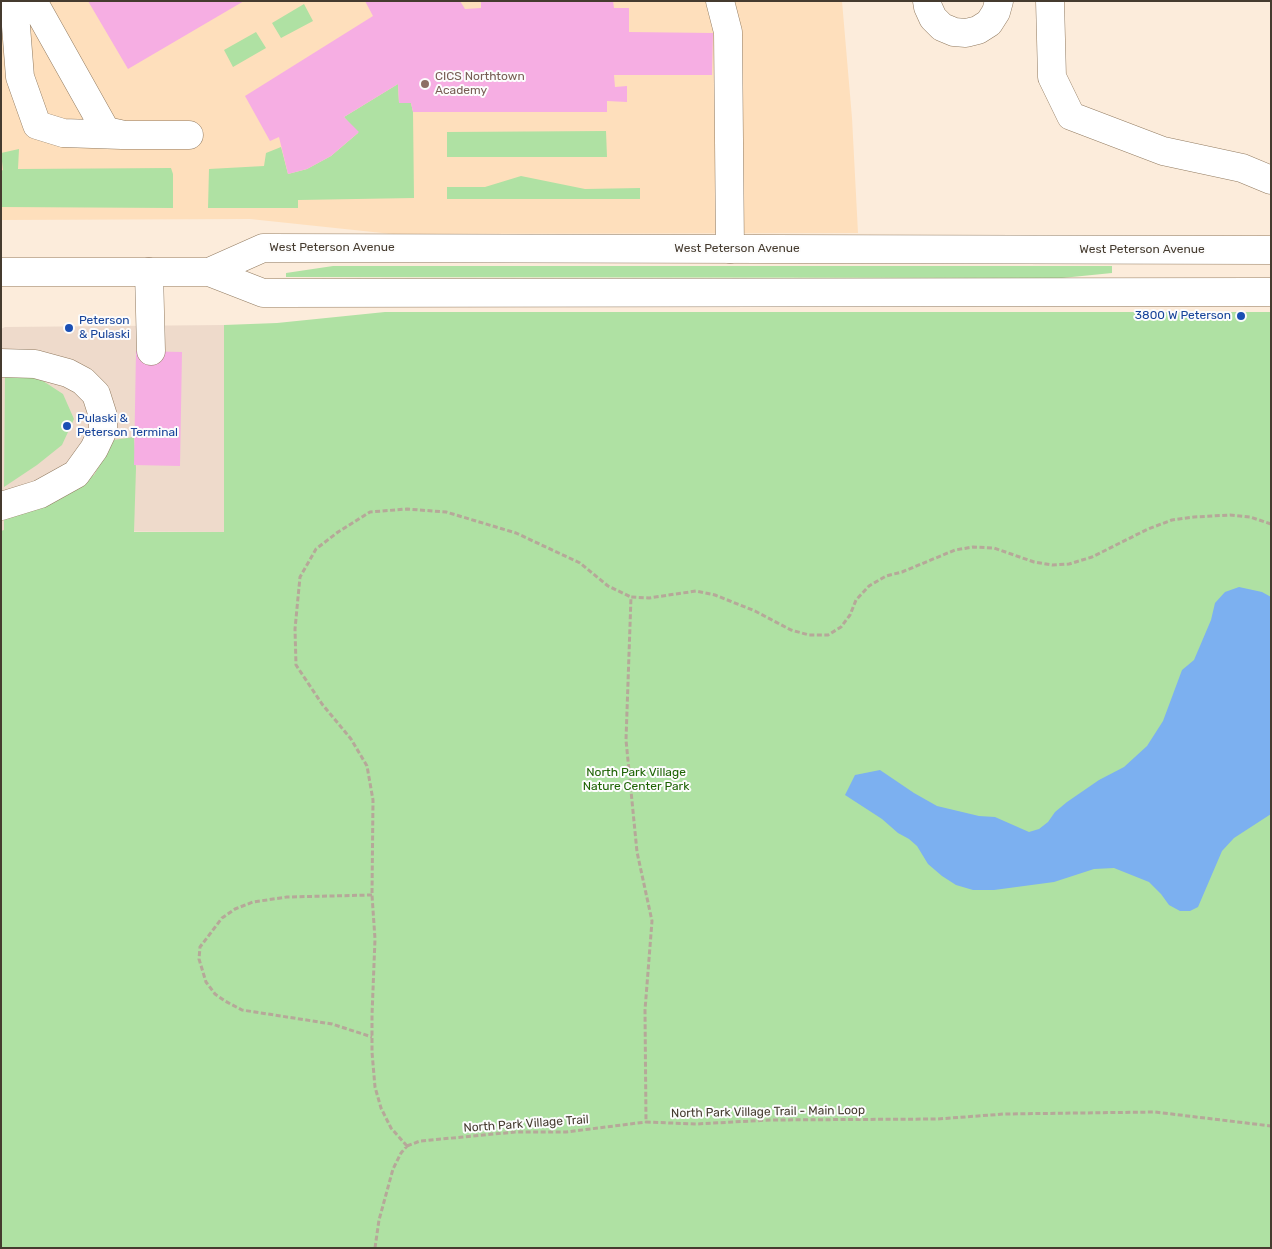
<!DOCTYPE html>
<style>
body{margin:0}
#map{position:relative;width:1272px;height:1249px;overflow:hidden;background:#fcecdb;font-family:Rubik,sans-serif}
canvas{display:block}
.frame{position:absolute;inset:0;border:2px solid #453b2f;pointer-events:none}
</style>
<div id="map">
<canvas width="1272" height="1249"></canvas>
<div class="frame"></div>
</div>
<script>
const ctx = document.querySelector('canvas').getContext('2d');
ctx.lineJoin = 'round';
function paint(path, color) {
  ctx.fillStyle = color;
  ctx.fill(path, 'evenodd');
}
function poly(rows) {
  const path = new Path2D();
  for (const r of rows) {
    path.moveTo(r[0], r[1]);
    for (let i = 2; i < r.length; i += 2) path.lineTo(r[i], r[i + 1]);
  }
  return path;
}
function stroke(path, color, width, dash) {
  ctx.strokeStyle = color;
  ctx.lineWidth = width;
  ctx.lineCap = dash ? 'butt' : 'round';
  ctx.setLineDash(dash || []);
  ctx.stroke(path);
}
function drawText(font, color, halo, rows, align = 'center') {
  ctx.font = font + ' Rubik,sans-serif';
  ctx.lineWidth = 4;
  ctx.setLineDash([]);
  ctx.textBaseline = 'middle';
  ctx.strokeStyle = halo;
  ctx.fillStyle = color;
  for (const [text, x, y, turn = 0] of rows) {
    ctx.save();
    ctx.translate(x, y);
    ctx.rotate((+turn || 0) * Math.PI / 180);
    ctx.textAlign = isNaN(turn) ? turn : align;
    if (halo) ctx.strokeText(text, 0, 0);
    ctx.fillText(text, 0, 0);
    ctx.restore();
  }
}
const commercial = poly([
 [224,325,224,532,1,531,1,329,5,327]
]);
const built = poly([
 [1,1,842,1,852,118,858,233,392,234,250,219,1,220]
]);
const green = poly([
 [304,4,313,21,281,38,272,23],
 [256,32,266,48,233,67,224,50],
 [398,84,399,103,411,103,413,112,414,198,298,200,298,208,208,208,209,169,264,166,266,153,281,147,288,174,307,169,331,156,358,133,344,117],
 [606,131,607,157,447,157,447,132],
 [19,149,18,169,171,168,173,174,173,208,1,207,1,171,3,170,1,153],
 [521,176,585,189,640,188,640,199,447,199,447,187,485,187],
 [333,266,1112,266,1112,273,1062,278,286,277,286,273],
 [385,312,1271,312,1271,1248,1,1248,1,531,4,530,4,517,39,506,94,475,114,440,134,437,136,468,134,532,224,532,224,325,277,323],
 [5,369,40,379,63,394,74,419,62,445,37,465,4,487]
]);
const water = poly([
 [1239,587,1262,592,1271,597,1271,814,1234,838,1222,851,1198,907,1190,911,1180,911,1169,905,1161,894,1149,882,1114,868,1094,869,1054,882,994,890,973,890,956,885,942,876,928,864,917,846,909,839,898,833,882,819,845,795,855,775,880,770,914,793,937,806,979,816,995,817,1029,832,1039,829,1048,822,1055,812,1067,802,1099,780,1124,767,1147,746,1163,721,1182,670,1194,660,1211,620,1215,603,1225,592]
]);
const building = poly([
 [88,1,244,1,128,69],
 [365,1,460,1,465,9,481,8,481,1,613,1,614,8,629,8,629,32,713,33,712,75,614,75,615,87,627,86,627,102,607,101,607,112,413,112,411,103,399,103,398,84,344,117,359,132,331,156,307,169,288,174,279,137,270,141,245,96,373,16],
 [136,351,182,352,180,466,134,465]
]);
const path = poly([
 [1271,524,1250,517,1230,515,1194,517,1172,520,1148,529,1092,557,1069,564,1052,565,1034,562,994,548,973,547,955,550,902,572,886,576,869,586,856,600,850,615,841,627,828,635,809,635,791,630,755,611,715,595,696,591,649,598,631,597,626,740,637,852,652,921,645,1010,646,1122,696,1124,770,1120,938,1119,1004,1114,1155,1112,1271,1126],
 [372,895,287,897,253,902,235,909,222,918,200,947,199,959,206,982,215,994,225,1001,242,1010,332,1024,372,1037],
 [407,1146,391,1128,381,1108,375,1087,372,1052,372,1015,375,939,372,895,373,800,367,766,351,739,322,704,296,665,295,629,300,577,316,549,338,532,370,512,407,509,446,512,516,533,580,563,608,586,631,597],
 [407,1146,420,1141,463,1137,515,1132,566,1132,646,1122],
 [375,1248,379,1220,393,1169,401,1153,407,1146]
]);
const minor = poly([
 [14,1,20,77,37,125,63,133,122,135],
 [33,1,106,131,124,135,189,135],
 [720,1,728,32,730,249],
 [927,1,928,7,933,18,942,27,954,32,966,33,978,30,989,23,996,12,999,1],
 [1050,1,1052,77,1071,116,1163,151,1242,168,1271,180],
 [149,272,151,351],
 [1,363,35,364,68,373,83,381,96,394,103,416,103,430,94,449,76,474,40,494,1,506]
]);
const major = poly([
 [1,272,209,272,263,248,1271,250],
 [209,272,263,293,1271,292]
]);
const markers = [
 [425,84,5,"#8d6e63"],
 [1241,316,5,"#1a4fb4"],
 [69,328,5,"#1a4fb4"],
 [67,426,5,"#1a4fb4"]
];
const educationNames = [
 ["CICS Northtown",435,77],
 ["Academy",435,91]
];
const streetNames = [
 ["West Peterson Avenue",332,248],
 ["West Peterson Avenue",737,249],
 ["West Peterson Avenue",1142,250],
 ["North Park Village Trail - Main Loop",768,1112,-1],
 ["North Park Village Trail",526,1124,-4]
];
const transitNames = [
 ["3800 W Peterson",1231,316,"right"],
 ["Peterson",79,321],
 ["& Pulaski",79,335],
 ["Pulaski &",77,419],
 ["Peterson Terminal",77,433]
];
const parkNames = [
 ["North Park Village",636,773],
 ["Nature Center Park",636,787]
];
paint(commercial, '#eedacb');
paint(built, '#fedfbc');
paint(green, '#afe1a3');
paint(water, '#7cb0f0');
paint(building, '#f6aee3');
stroke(minor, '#927b60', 29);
stroke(major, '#927b60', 29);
stroke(path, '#b6a899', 3, [5, 2.5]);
stroke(minor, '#fff', 28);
stroke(major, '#fff', 28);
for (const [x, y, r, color] of markers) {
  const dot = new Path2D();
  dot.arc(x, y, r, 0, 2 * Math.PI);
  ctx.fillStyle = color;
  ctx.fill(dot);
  stroke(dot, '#fcfcfc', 2);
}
drawText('12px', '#785e54', '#fcfcfc', educationNames, 'left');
drawText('12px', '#453b2f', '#fcfcfc', streetNames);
drawText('12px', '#164399', '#fcfcfc', transitNames, 'left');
drawText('12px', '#1e6304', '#fcfcfc', parkNames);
</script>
